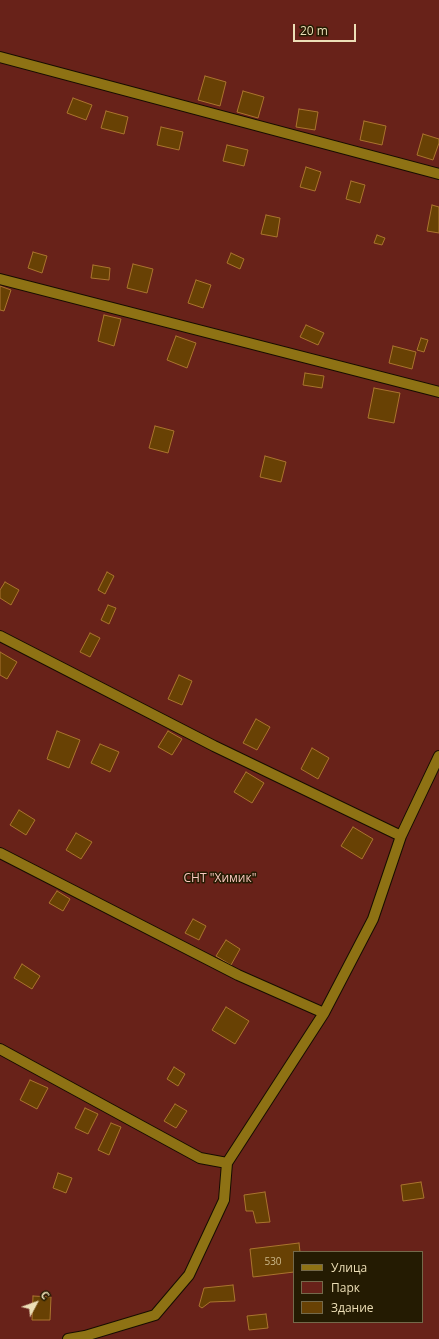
<!DOCTYPE html>
<meta charset="utf-8">
<style>
body{margin:0}
#map{position:relative;width:439px;height:1339px;overflow:hidden;background:#2e250a;font-family:"Open Sans",sans-serif}
canvas{display:block}
.legend{position:absolute;left:293px;top:1251px;width:130px;height:72px;box-sizing:border-box;background:#241b02;border:1px solid #74694a;margin:0;padding:5px 7px;list-style:none;font-size:12px;color:#eddfb7}
.legend li{display:flex;align-items:center;gap:8px;height:20px}
.legend b{width:20px;border:1px solid #74694a}
.north{position:absolute;left:16px;top:1283px;width:40px;height:40px;-webkit-text-stroke:3px #241b02;paint-order:stroke;rotate:49deg;font-size:11px;font-weight:700;line-height:16px;text-align:center;color:#eddfb7}
.north::after{content:'';display:block;margin:auto;width:14px;height:18px;background:#eddfb7;clip-path:polygon(50% 0,100% 100%,50% 72%,0 100%)}
.scale{position:absolute;left:293px;top:24px;width:63px;height:18px;box-sizing:border-box;border:2px solid #eddfb7;border-top:0;padding-left:5px;font-size:12px;line-height:14px;white-space:nowrap;color:#eddfb7;-webkit-text-stroke:3px #241b02;paint-order:stroke}
</style>
<div id="map">
<canvas width="439" height="1339"></canvas>
<ul class="legend">
<li><b style="height:5px;background:#8e7214"></b>Улица</li>
<li><b style="height:11px;background:#682219"></b>Парк</li>
<li><b style="height:11px;background:#684104"></b>Здание</li>
</ul>
<div class="north">С</div>
<div class="scale">20 m</div>
</div>
<script>
const ctx = document.querySelector('canvas').getContext('2d');
ctx.lineJoin = 'round';
function paint(path, color) {
  ctx.fillStyle = color;
  ctx.fill(path, 'evenodd');
}
function poly(rows) {
  const path = new Path2D();
  for (const r of rows) {
    path.moveTo(r[0], r[1]);
    for (let i = 2; i < r.length; i += 2) path.lineTo(r[i], r[i + 1]);
  }
  return path;
}
function stroke(path, color, width, dash) {
  ctx.strokeStyle = color;
  ctx.lineWidth = width;
  ctx.lineCap = dash ? 'butt' : 'round';
  ctx.setLineDash(dash || []);
  ctx.stroke(path);
}
function drawText(font, color, halo, rows, align = 'center') {
  ctx.font = font + ' "Open Sans",sans-serif';
  ctx.lineWidth = 3;
  ctx.setLineDash([]);
  ctx.textBaseline = 'middle';
  ctx.strokeStyle = halo;
  ctx.fillStyle = color;
  for (const [text, x, y, turn = 0] of rows) {
    ctx.save();
    ctx.translate(x, y);
    ctx.rotate((+turn || 0) * Math.PI / 180);
    ctx.textAlign = isNaN(turn) ? turn : align;
    if (halo) ctx.strokeText(text, 0, 0);
    ctx.fillText(text, 0, 0);
    ctx.restore();
  }
}
const green = poly([
 [0,0,439,0,439,1339,0,1339],
 [294,1252,422,1252,422,1322,294,1322]
]);
const building = poly([
 [205,76,226,82,220,106,198,100,205,76],
 [243,91,264,97,258,118,237,112,243,91],
 [73,98,92,105,86,120,67,113,73,98],
 [299,109,318,112,315,130,296,127,299,109],
 [106,111,128,117,124,134,101,128,106,111],
 [364,121,386,126,382,145,360,140,364,121],
 [161,127,183,132,179,150,157,145,161,127],
 [423,134,439,139,439,143,433,160,417,155,423,134],
 [227,145,248,150,244,166,223,161,227,145],
 [306,167,321,172,315,191,300,187,306,167],
 [351,181,365,185,360,203,346,199,351,181],
 [432,205,439,207,439,233,427,231,432,205],
 [266,215,280,218,277,237,261,234,266,215],
 [377,235,385,238,382,245,374,243,377,235],
 [33,252,47,256,42,273,28,268,33,252],
 [231,253,244,259,240,269,227,263,231,253],
 [133,264,153,269,147,293,127,288,133,264],
 [93,265,110,268,109,280,91,278,93,265],
 [196,280,211,285,203,308,188,303,196,280],
 [0,286,11,290,4,311,0,310,0,286],
 [104,315,121,319,114,346,98,341,104,315],
 [306,325,324,333,318,345,300,337,306,325],
 [176,336,196,343,187,368,167,360,176,336],
 [421,338,428,340,424,352,417,350,421,338],
 [393,346,416,352,412,369,389,363,393,346],
 [305,373,324,376,322,388,303,385,305,373],
 [374,388,400,393,394,423,368,418,374,388],
 [155,426,174,431,168,453,149,448,155,426],
 [265,456,286,462,281,482,260,477,265,456],
 [107,572,114,576,105,594,98,590,107,572],
 [5,582,19,590,11,605,0,598,0,590,5,582],
 [108,605,116,608,109,624,101,620,108,605],
 [90,633,100,638,90,657,80,652,90,633],
 [0,652,17,662,7,679,0,675,0,652],
 [179,675,192,681,182,705,168,699,179,675],
 [256,719,270,727,257,750,243,743,256,719],
 [57,731,80,740,69,768,47,759,57,731],
 [168,731,182,739,172,755,158,747,168,731],
 [100,744,119,752,110,772,91,763,100,744],
 [312,748,329,758,318,779,301,769,312,748],
 [246,772,264,783,252,803,234,792,246,772],
 [19,810,35,820,26,835,10,825,19,810],
 [353,827,373,839,362,859,341,846,353,827],
 [76,833,92,842,81,859,66,850,76,833],
 [57,891,70,899,63,911,49,903,57,891],
 [193,919,206,926,199,940,185,933,193,919],
 [226,940,240,949,231,965,216,956,226,940],
 [22,964,40,976,32,989,14,978,22,964],
 [226,1007,249,1021,235,1044,212,1030,226,1007],
 [174,1067,185,1074,178,1086,167,1079,174,1067],
 [30,1080,48,1088,37,1109,20,1100,30,1080],
 [175,1104,187,1111,176,1128,164,1121,175,1104],
 [85,1108,98,1114,88,1134,75,1128,85,1108],
 [111,1123,121,1127,109,1155,98,1150,111,1123],
 [58,1173,72,1178,66,1193,53,1188,58,1173],
 [421,1182,424,1198,403,1201,401,1185,421,1182],
 [265,1192,270,1222,256,1223,253,1211,246,1211,244,1195,265,1192],
 [299,1243,300,1252,294,1252,294,1272,253,1277,250,1249,299,1243],
 [233,1285,235,1301,210,1302,202,1308,199,1306,204,1288,233,1285],
 [33,1296,51,1297,50,1320,32,1320,33,1296],
 [266,1314,268,1328,249,1330,247,1316,266,1314]
]);
const minor = poly([
 [0,57,439,174],
 [0,279,439,392],
 [0,636,214,746,401,836],
 [0,853,238,975,324,1013],
 [0,1049,200,1158,227,1163],
 [68,1339,85,1336,155,1315,189,1275,224,1200,227,1163,324,1013,373,919,401,836,439,756]
]);
const numberNames = [
 ["530",273,1262]
];
const parkNames = [
 ["СНТ \"Химик\"",220,879]
];
paint(green, '#682219');
paint(building, '#684104');
stroke(building, '#aa742e', 1);
stroke(minor, '#160d00', 12);
stroke(minor, '#8e7214', 10);
drawText('10px', '#ccb88a', null, numberNames);
drawText('12px', '#f9c8bf', '#241b02', parkNames);
</script>
